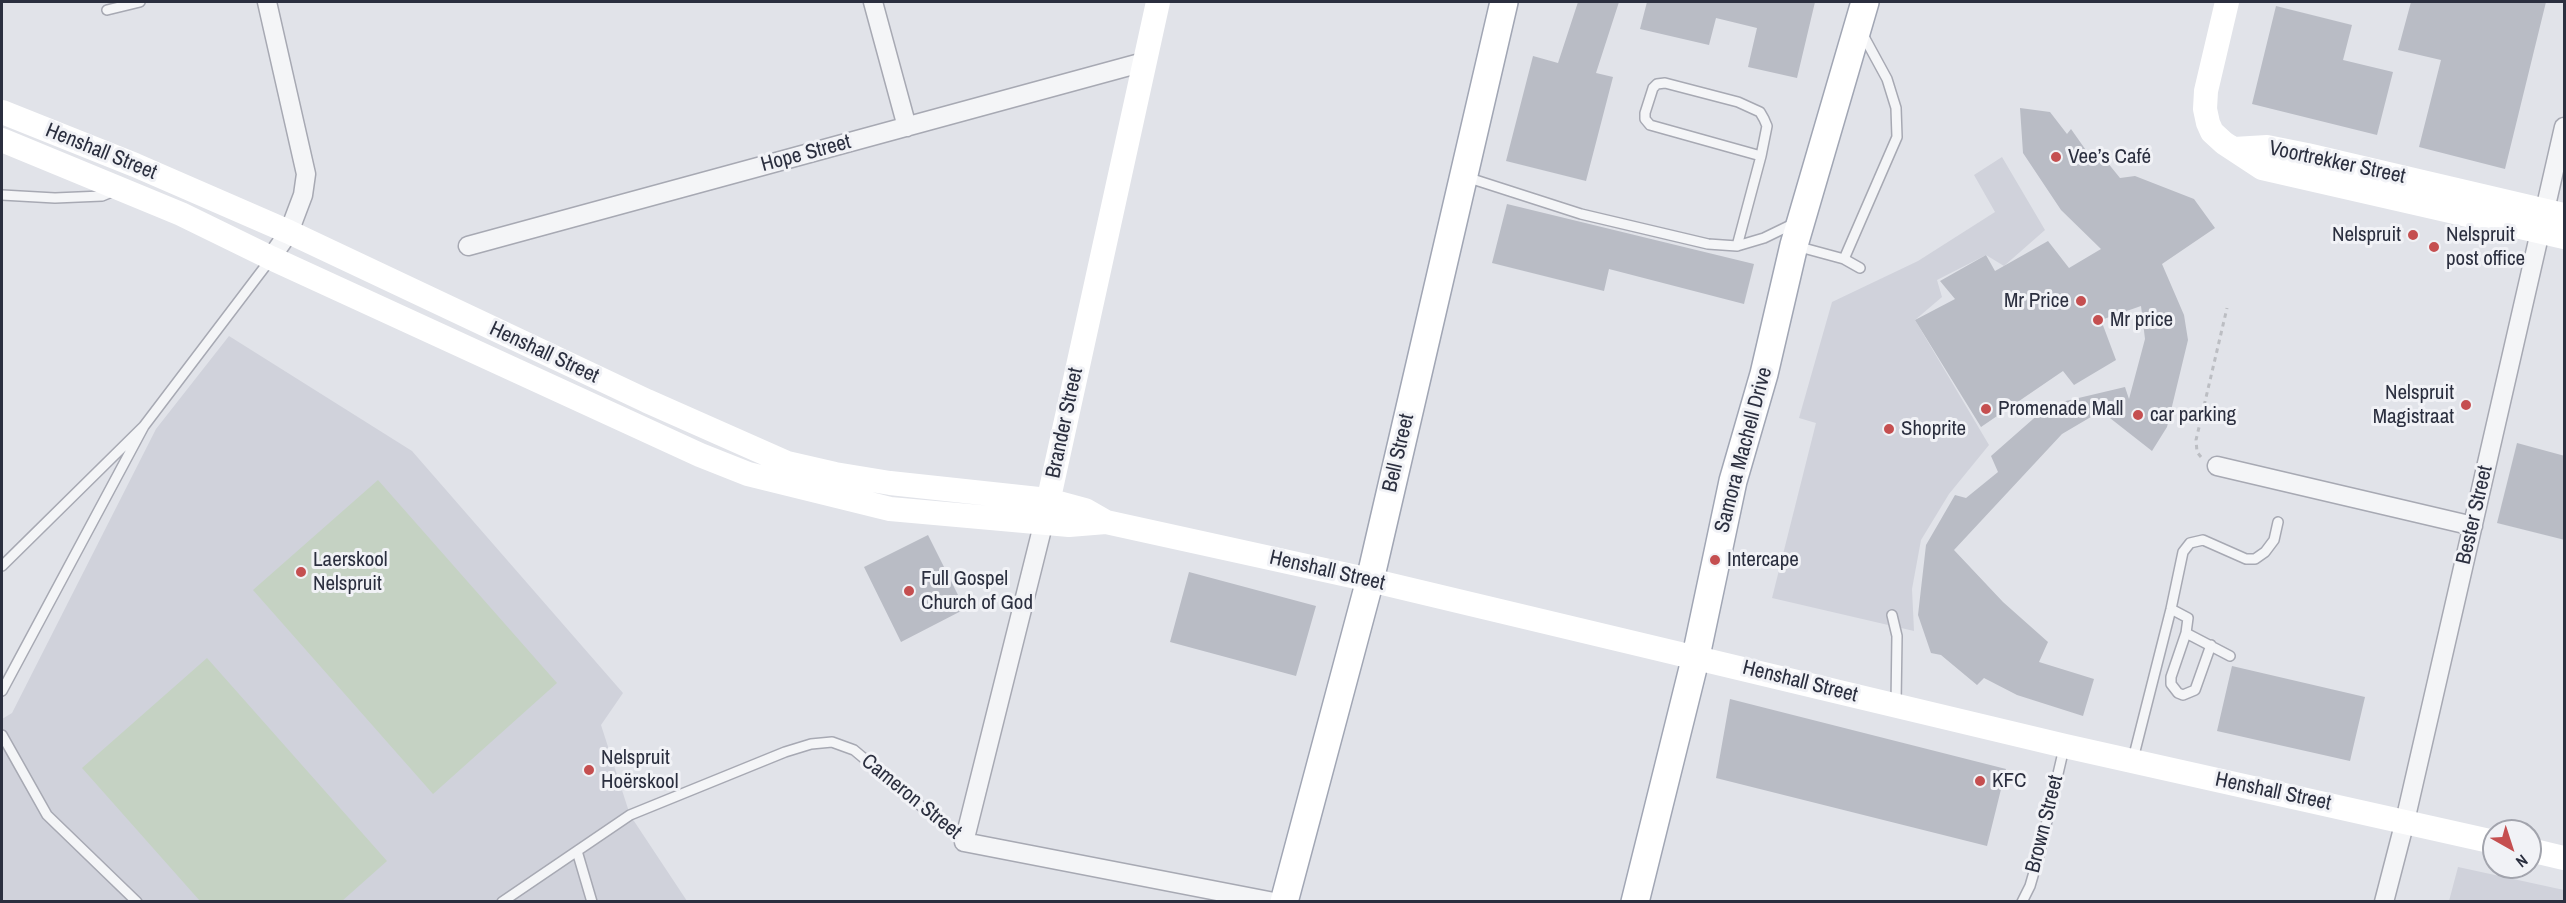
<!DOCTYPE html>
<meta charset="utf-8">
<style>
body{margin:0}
#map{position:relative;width:2566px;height:903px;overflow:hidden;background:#e1e3e9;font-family:"Archivo Narrow",sans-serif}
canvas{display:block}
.frame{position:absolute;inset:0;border:3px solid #2b2f3f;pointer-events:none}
.north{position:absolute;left:2482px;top:819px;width:60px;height:60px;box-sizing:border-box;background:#f1f2f6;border:2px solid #a2a4ad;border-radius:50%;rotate:141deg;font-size:16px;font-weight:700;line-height:24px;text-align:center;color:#2b2f3f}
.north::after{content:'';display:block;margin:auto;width:21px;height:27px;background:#c54f50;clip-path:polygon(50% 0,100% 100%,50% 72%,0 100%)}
</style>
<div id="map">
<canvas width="2566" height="903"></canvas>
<div class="frame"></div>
<div class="north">N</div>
</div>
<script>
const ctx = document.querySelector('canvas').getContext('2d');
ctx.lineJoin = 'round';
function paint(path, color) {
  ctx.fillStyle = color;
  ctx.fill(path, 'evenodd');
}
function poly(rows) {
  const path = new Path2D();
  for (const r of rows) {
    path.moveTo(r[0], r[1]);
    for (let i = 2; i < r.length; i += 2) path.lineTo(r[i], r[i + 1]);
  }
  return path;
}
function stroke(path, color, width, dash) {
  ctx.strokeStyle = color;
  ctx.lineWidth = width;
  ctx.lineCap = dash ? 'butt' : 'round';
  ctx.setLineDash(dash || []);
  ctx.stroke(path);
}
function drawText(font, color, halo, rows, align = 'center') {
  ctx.font = font + ' "Archivo Narrow",sans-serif';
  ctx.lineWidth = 6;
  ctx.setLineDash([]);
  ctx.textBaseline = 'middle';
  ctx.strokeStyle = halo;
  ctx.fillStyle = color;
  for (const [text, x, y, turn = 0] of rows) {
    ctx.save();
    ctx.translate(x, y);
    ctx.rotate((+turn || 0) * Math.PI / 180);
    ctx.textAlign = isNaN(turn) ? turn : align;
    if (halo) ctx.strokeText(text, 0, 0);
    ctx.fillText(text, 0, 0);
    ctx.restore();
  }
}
const built = poly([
 [2002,157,2045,230,2004,266,1986,255,1937,280,1942,297,1915,320,1989,445,1949,494,1921,540,1912,589,1914,631,1772,598,1816,423,1799,418,1832,302,1918,261,1995,212,1974,175],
 [229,336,412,451,623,693,601,725,630,815,687,901,2,902,2,719,12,713,156,429],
 [2458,867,2564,890,2564,901,2449,901]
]);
const green = poly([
 [378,480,557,683,433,794,253,590],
 [207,658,387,861,342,901,200,901,82,768]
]);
const building = poly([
 [1578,2,1619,2,1596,73,1613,77,1586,181,1506,161,1533,56,1558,63],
 [1647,2,1815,2,1797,78,1748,67,1757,28,1716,18,1709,45,1640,29],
 [2411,2,2546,2,2505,169,2419,147,2441,60,2398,50],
 [2276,6,2352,25,2343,60,2393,72,2377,135,2252,104],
 [2020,108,2050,112,2067,134,2071,129,2095,163,2103,157,2120,178,2135,176,2194,199,2215,228,2162,264,2184,315,2188,340,2167,427,2152,451,2101,411,2062,434,1954,550,2003,602,2048,642,2039,662,2094,679,2083,716,2017,695,1984,678,1977,685,1941,655,1931,653,1918,615,1926,545,1955,495,1966,498,1998,472,1991,456,2049,405,2125,387,2129,399,2145,339,2141,306,2101,320,2116,360,2074,385,2063,371,1981,427,1915,320,1955,299,1940,281,1986,255,1995,271,2048,241,2069,268,2101,249,2061,210,2023,153],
 [1507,204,1754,264,1744,304,1609,269,1604,291,1492,263],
 [2517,443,2565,456,2565,540,2497,523],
 [928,535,965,609,901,642,864,567],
 [1189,572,1316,606,1296,676,1170,642],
 [2232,666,2365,697,2350,761,2217,731],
 [1730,699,2006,769,1987,846,1716,778]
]);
const path = poly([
 [2201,457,2197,452,2196,440,2227,308]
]);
const lane = poly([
 [107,10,140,2],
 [1466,177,1581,214,1708,244,1737,246,1764,238,1795,223],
 [2,195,55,198,102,196,114,191],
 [1737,246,1761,156,1767,126,1764,119,1760,112,1738,102,1665,83,1657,84,1653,88,1645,113,1645,119,1650,125,1761,156],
 [1796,246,1844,259,1860,268],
 [1844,259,1897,137,1896,108,1887,79,1862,33],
 [144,426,270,260],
 [2,566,144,426,2,691],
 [2171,609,2188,618,2186,633,2230,656],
 [1892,615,1897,636,1896,704],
 [2186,633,2171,677,2171,684,2178,693,2183,695,2195,690,2211,645],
 [2,735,47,815,137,902],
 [2133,759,2171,609,2183,552,2190,543,2203,540,2246,559,2255,559,2265,552,2274,540,2278,522],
 [577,851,592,902],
 [502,902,630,815,785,752,811,744,832,742,854,750,964,842],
 [2022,902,2030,886,2039,855,2064,748]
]);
const street = poly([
 [267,2,306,174,303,195,289,232,271,258],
 [873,2,907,127],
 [468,246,1144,62],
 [2217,466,2473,526],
 [1044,521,964,842,1274,902],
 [2384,902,2405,821,2564,127]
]);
const secondary = poly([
 [2227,2,2206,91,2205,109,2208,123,2212,132,2224,143,2262,168,2564,237],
 [2,112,135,165,289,232,647,401,787,463,835,474,890,483,1048,500,1085,510,1106,522,1370,580,2065,746,2494,842],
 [2,140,181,214,271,258,700,455,748,474,890,509,1069,525,1106,522],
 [2234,149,2267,147,2307,155,2564,215],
 [1045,516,1158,2],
 [2530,850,2564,858]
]);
const primary = poly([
 [1284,902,1370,580,1504,2],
 [1635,902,1696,656,1733,481,1764,374,1794,245,1865,2]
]);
const markers = [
 [2056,157,6,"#c54f50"],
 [2413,235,6,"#c54f50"],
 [2434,247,6,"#c54f50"],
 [2081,301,6,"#c54f50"],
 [2098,320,6,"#c54f50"],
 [2466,405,6,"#c54f50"],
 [1986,409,6,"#c54f50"],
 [2138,415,6,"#c54f50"],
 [1889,429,6,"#c54f50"],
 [1715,560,6,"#c54f50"],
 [301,572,6,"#c54f50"],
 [909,591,6,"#c54f50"],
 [589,770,6,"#c54f50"],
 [1980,781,6,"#c54f50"]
];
const streetNames = [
 ["Henshall Street",101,152,22],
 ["Hope Street",806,154,-15],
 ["Voortrekker Street",2337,163,12],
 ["Henshall Street",544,353,25],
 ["Brander Street",1065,423,-78],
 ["Samora Machell Drive",1744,450,-75],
 ["Bell Street",1399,453,-77],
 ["Bester Street",2475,515,-77],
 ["Henshall Street",1327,571,13],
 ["Henshall Street",1800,682,14],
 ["Henshall Street",2273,792,12],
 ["Cameron Street",911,797,39],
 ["Brown Street",2045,824,-76]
];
const poiNames = [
 ["Vee’s Café",2068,157],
 ["Nelspruit",2401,235,"right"],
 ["Nelspruit",2446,235],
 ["post office",2446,259],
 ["Mr Price",2069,301,"right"],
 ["Mr price",2110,320],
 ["Nelspruit",2454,393,"right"],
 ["Magistraat",2454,417,"right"],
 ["Promenade Mall",1998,409],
 ["car parking",2150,415],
 ["Shoprite",1901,429],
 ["Laerskool",313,560],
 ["Nelspruit",313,584],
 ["Intercape",1727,560],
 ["Full Gospel",921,579],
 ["Church of God",921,603],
 ["Nelspruit",601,758],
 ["Hoërskool",601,782],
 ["KFC",1992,781]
];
paint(built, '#d0d2db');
paint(green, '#c5d2c3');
paint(building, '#b9bcc5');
stroke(lane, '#a7a9b3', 12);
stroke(street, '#a7a9b3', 21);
stroke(primary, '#a1a6b4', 30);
stroke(path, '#bcbec3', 3, [4.5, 4.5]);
stroke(lane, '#f4f5f7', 9);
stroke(street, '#f4f5f7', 18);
stroke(secondary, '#fff', 24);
stroke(primary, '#fff', 27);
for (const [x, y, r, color] of markers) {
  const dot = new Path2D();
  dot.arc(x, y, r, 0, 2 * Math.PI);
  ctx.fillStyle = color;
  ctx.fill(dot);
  stroke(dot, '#f1f2f6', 2);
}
drawText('21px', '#2b2f3f', '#f1f2f6', streetNames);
drawText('21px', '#2b2f3f', '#f1f2f6', poiNames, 'left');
</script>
